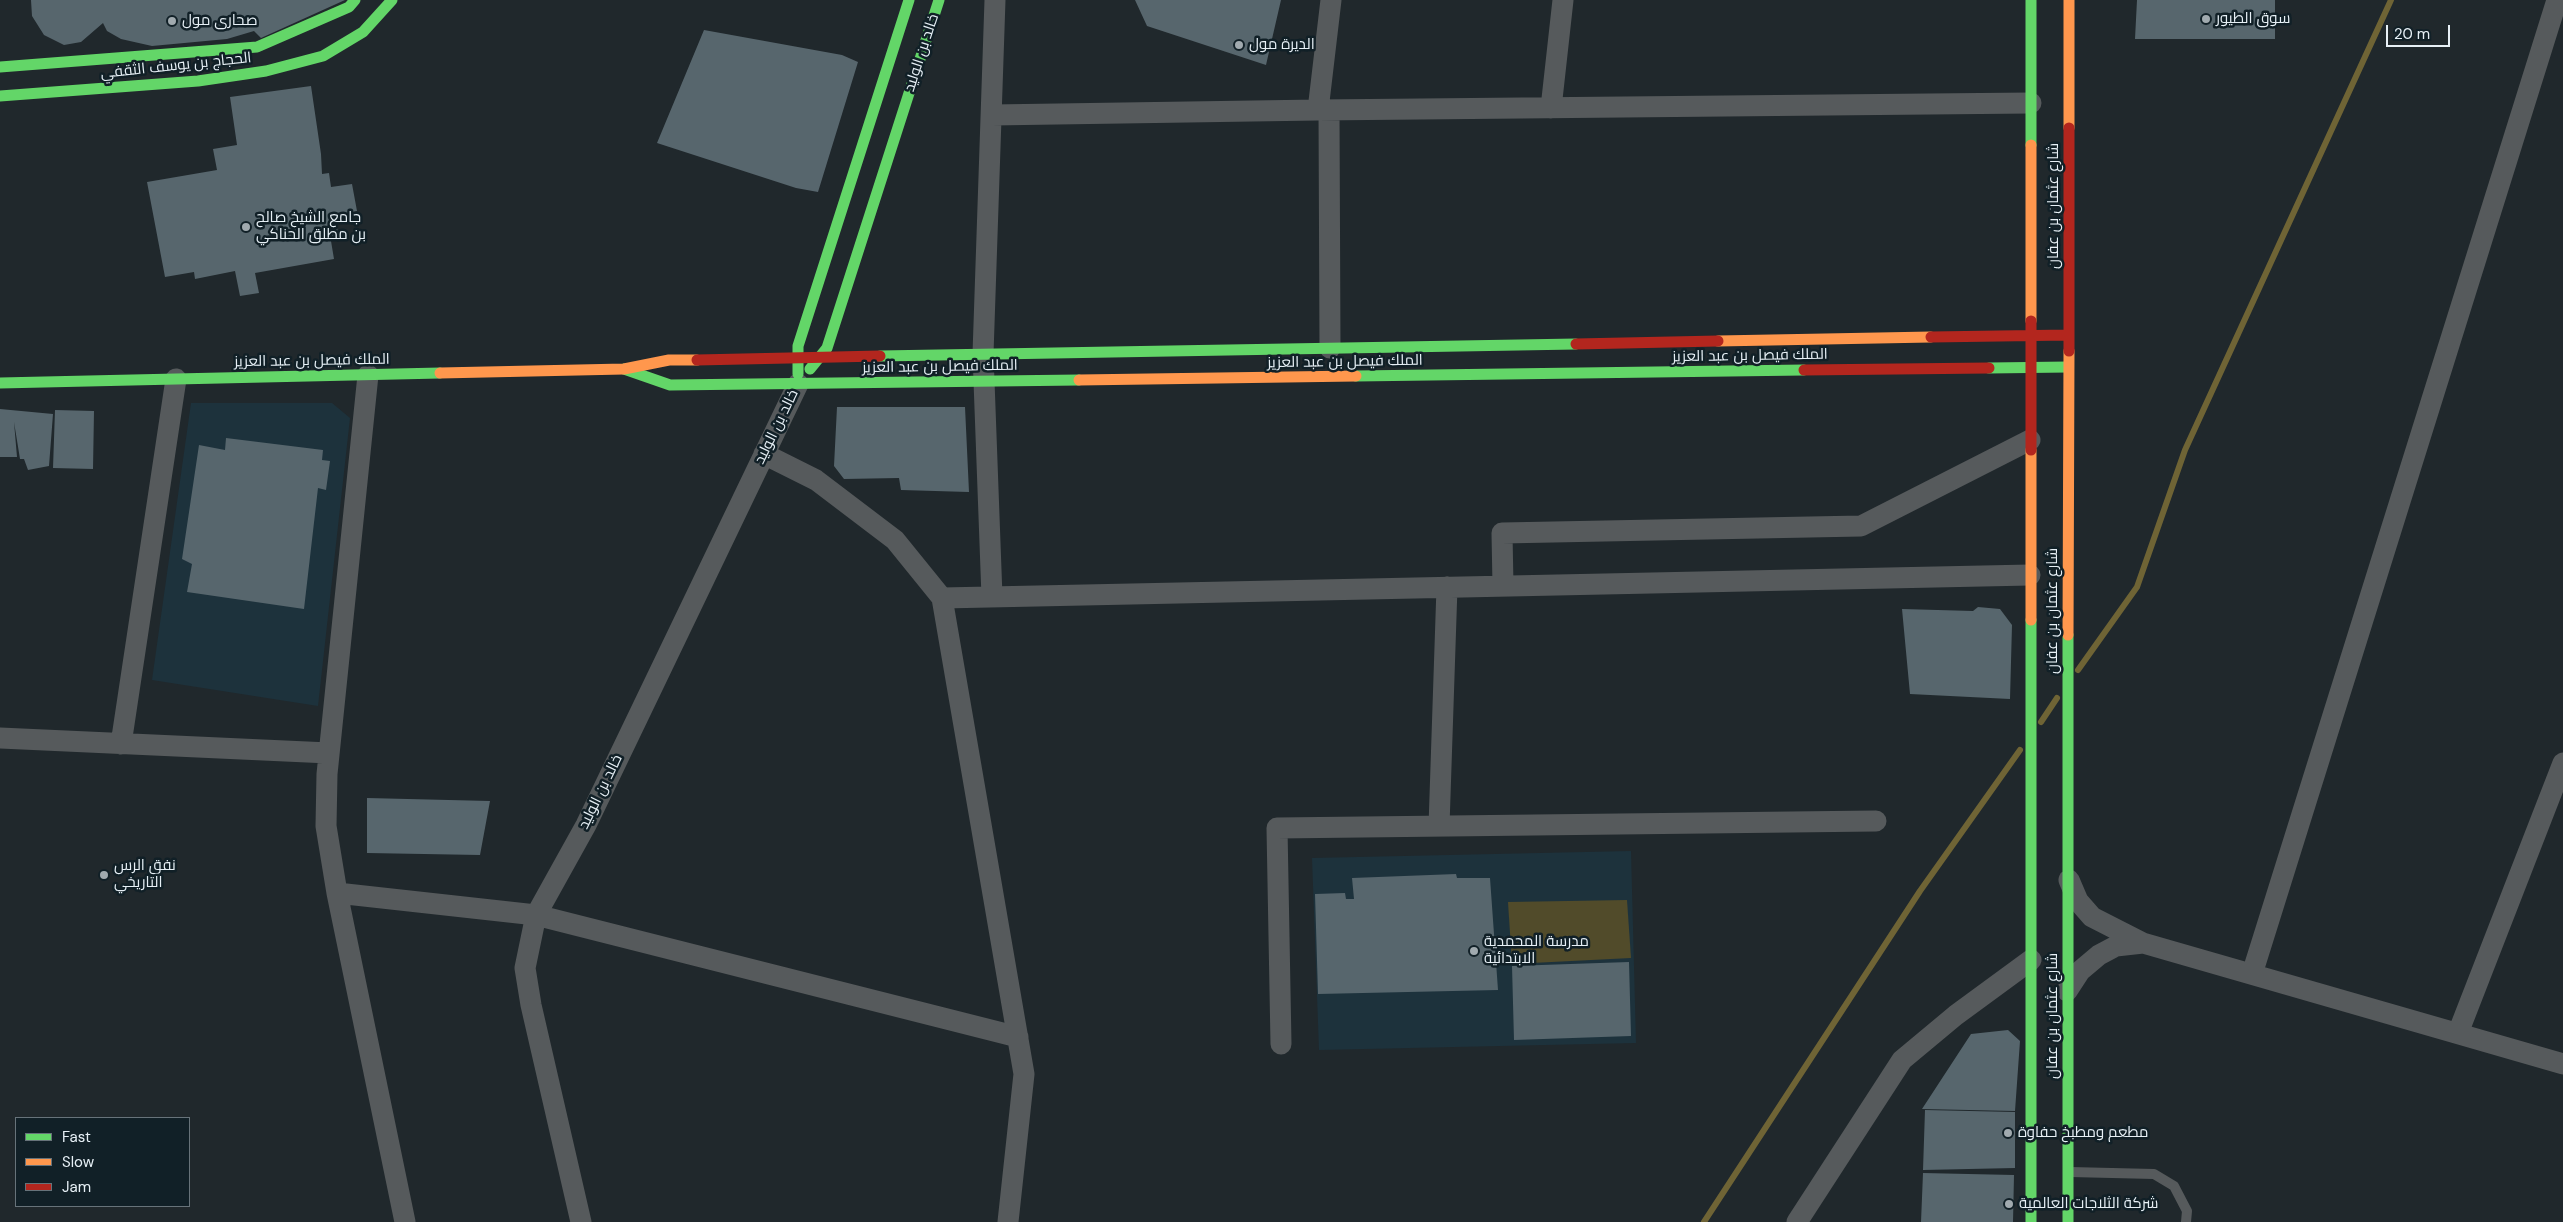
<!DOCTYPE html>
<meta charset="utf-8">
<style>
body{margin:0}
#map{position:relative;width:2563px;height:1222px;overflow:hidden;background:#20282c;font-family:"DM Sans",sans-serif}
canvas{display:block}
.legend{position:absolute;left:15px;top:1117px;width:175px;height:90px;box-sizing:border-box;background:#112027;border:1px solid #67737a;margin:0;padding:6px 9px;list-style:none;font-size:15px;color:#e7f0f6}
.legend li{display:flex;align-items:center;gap:10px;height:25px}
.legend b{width:25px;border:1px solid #67737a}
.scale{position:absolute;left:2386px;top:25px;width:64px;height:22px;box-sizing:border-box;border:2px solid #e7f0f6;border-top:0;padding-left:6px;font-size:15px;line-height:18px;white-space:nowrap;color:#e7f0f6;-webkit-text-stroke:4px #112027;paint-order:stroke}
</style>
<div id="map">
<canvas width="2563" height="1222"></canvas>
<ul class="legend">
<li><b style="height:6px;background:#63d668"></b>Fast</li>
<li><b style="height:6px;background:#ff974d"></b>Slow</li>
<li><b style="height:6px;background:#b3261e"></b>Jam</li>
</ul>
<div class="scale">20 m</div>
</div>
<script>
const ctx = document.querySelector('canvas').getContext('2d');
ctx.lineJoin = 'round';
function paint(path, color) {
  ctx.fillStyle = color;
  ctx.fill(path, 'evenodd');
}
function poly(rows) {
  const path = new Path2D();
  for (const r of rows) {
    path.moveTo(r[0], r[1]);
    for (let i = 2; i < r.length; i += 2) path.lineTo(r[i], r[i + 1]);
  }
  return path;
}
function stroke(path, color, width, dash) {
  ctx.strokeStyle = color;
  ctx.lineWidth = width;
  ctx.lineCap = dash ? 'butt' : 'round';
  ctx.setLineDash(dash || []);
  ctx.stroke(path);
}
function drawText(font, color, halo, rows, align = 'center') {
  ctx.font = font + ' "DM Sans",Cairo,sans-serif';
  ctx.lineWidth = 5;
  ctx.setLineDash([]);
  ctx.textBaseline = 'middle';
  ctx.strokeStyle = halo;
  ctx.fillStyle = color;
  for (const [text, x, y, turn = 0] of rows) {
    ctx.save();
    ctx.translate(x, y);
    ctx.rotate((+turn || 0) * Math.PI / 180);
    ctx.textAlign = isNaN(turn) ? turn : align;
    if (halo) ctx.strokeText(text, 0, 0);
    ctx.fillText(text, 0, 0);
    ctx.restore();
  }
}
const built = poly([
 [191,403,332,403,350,418,318,706,152,680],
 [1631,851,1636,1043,1319,1050,1312,858]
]);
const green = poly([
 [1627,900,1631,958,1512,964,1508,902]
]);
const stream = poly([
 [2078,670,2137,587,2185,450,2391,0],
 [2041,722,2057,698],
 [1704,1222,1920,891,2020,750]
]);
const building = poly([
 [31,0,345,0,261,38,254,31,227,39,152,46,121,39,107,31,103,23,81,42,64,45,44,35,32,16],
 [1135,0,1281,0,1266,65,1147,26],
 [2137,0,2275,0,2275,39,2135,39],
 [704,30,842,55,858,62,818,192,796,188,657,143],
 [311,86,321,154,322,174,329,173,331,187,352,184,357,211,335,215,339,239,331,241,334,259,255,273,259,293,240,296,235,271,195,279,194,272,165,277,147,182,217,170,213,149,237,145,230,97],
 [837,407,965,407,969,492,901,490,899,478,844,479,834,466],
 [0,409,53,414,49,466,28,470,24,459,20,459,14,422,17,457,0,457],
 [55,410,94,411,93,469,53,468],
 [226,438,323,450,322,460,330,461,326,490,318,488,304,609,187,592,192,564,182,559,199,445,225,450],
 [1978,607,2000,609,2012,625,2010,699,1910,694,1902,609,1973,611],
 [367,798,490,801,480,855,367,853],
 [1456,874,1457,878,1490,878,1498,990,1318,994,1315,894,1345,893,1346,899,1354,899,1352,878],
 [1629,962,1631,1036,1514,1040,1512,966],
 [2008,1030,2020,1041,2015,1111,1922,1109,1971,1034],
 [1925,1110,2015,1112,2015,1168,1923,1170],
 [1923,1173,2014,1175,2013,1222,1921,1222]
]);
const lane = poly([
 [2070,1172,2154,1174,2174,1186,2187,1211,2186,1222]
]);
const street = poly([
 [1551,108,1563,0],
 [1318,110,1331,0],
 [1329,110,1330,348],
 [992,115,1318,110,2031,103],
 [368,375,327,774,326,826,337,893,405,1222],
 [764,454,816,480,895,540,942,598,2030,575],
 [1503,586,1502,533,1861,526,2030,440],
 [992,597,983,354,995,0],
 [942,598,1024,1074,1008,1222],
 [0,738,329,753],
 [121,744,176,379],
 [1439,826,1447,587],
 [337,893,536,915,1018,1037],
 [2143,943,2563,1064],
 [2252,974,2557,0],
 [2067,991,2080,971,2099,955,2116,946,2143,943,2092,917,2078,901,2069,880],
 [2458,1033,2563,763],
 [1281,1044,1277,828,1876,821],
 [581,1222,531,1005,525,968,536,915,586,825,798,384],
 [1797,1222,1902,1060,1956,1015,2031,960]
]);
const fast = poly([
 [2031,0,2031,145],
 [0,67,257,47,349,7,355,0],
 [0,96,198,81,266,71,323,56,363,32,392,0],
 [880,356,1576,344],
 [1989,368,2068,367],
 [624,369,670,385,1079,380],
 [810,369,827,348,939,0],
 [798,374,798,346,909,0],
 [1356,376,1804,370],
 [0,383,440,373],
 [2031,620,2031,1222],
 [2068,1222,2068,635]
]);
const slow = poly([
 [2069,128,2069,0],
 [2031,145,2031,321],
 [1718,341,1931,337],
 [440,373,624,369,669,360,697,360],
 [1079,380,1356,376],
 [2031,450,2031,620],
 [2068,635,2069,351]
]);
const jam = poly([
 [2031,321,2031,450],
 [1931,337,2068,335],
 [1576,344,1718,341],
 [2069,351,2069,128],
 [697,360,880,356],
 [1804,370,1989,368]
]);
const markers = [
 [2206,19,5,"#a1aaaf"],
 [172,21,5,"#a1aaaf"],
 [1239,45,5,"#a1aaaf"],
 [246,227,5,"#a1aaaf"],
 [104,875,5,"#a1aaaf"],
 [1474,951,5,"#a1aaaf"],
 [2008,1133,5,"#a1aaaf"],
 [2009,1204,5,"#a1aaaf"]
];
const poiNames = [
 ["سوق الطيور",2216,19],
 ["صحارى مول",182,21],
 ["الديرة مول",1249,45],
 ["جامع الشيخ صالح",256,218],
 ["بن مطلق الحناكي",256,235],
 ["نفق الرس",114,866],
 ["التاريخي",114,883],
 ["مدرسة المحمدية",1484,942],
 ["الابتدائية",1484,959],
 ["مطعم ومطبخ حفاوة",2018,1133],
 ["شركة الثلاجات العالمية",2019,1204]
];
const streetNames = [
 ["خالد بن الوليد",922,53,-72],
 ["الحجاج بن يوسف الثقفي",176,66,-6],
 ["شارع عثمان بن عفان",2054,206,-90],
 ["الملك فيصل بن عبد العزيز",1750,356,-1],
 ["الملك فيصل بن عبد العزيز",312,361,-1],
 ["الملك فيصل بن عبد العزيز",1345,362,-1],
 ["الملك فيصل بن عبد العزيز",940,367,-1],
 ["خالد بن الوليد",777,427,-64],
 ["شارع عثمان بن عفان",2053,611,-90],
 ["خالد بن الوليد",601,792,-64],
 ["شارع عثمان بن عفان",2053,1016,-90]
];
paint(built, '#1d323c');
paint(green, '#514b2a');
stroke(stream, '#6f6435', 6);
paint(building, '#57666d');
stroke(lane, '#565a5c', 10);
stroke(street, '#565a5c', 21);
stroke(fast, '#63d668', 11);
stroke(slow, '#ff974d', 11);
stroke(jam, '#b3261e', 11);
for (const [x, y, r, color] of markers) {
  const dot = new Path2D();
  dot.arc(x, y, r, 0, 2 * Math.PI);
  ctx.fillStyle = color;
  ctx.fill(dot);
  stroke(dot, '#112027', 2);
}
drawText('15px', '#e7f0f6', '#112027', poiNames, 'left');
drawText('15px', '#e7f0f6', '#112027', streetNames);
</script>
